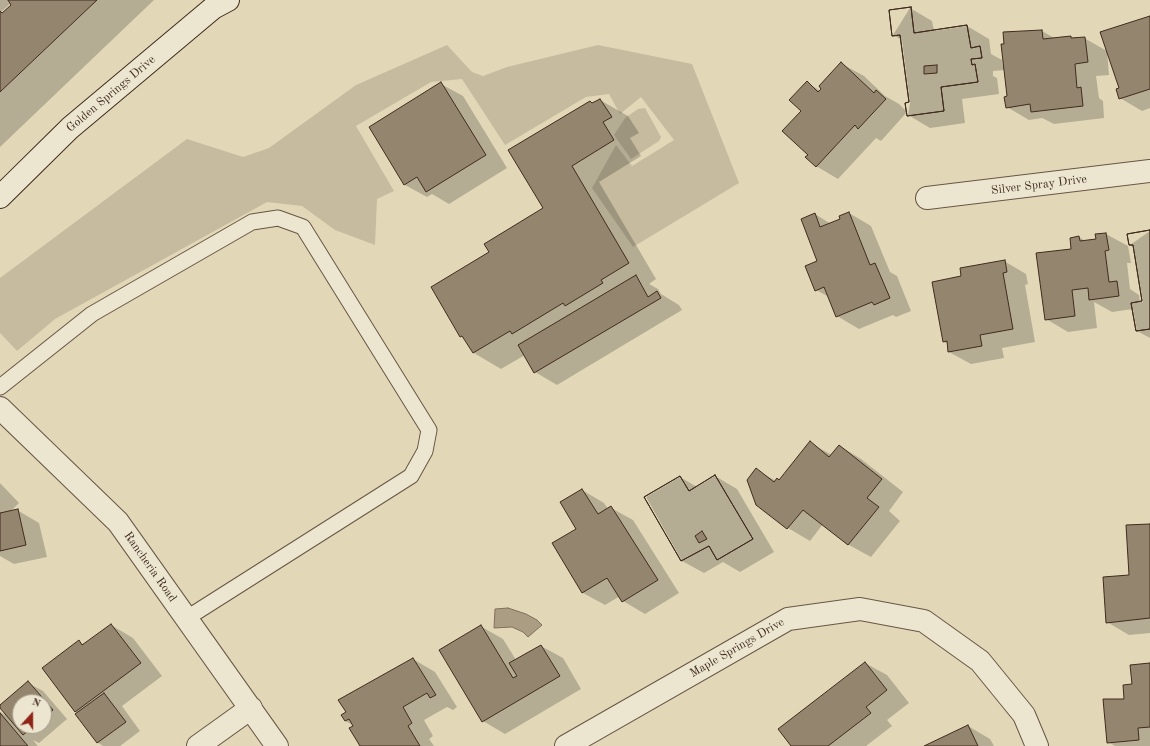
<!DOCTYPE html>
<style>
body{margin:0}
#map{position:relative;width:1150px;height:746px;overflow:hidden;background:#e2d8b8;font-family:"Old Standard TT",serif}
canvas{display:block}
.north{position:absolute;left:12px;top:694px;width:40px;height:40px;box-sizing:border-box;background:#ece6d1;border:1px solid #a79b89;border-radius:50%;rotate:21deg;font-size:11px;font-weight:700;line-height:16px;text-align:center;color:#402b1d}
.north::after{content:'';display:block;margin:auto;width:14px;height:18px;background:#8f2418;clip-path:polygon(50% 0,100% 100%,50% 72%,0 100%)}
</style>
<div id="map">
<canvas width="1150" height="746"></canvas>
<div class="north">N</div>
</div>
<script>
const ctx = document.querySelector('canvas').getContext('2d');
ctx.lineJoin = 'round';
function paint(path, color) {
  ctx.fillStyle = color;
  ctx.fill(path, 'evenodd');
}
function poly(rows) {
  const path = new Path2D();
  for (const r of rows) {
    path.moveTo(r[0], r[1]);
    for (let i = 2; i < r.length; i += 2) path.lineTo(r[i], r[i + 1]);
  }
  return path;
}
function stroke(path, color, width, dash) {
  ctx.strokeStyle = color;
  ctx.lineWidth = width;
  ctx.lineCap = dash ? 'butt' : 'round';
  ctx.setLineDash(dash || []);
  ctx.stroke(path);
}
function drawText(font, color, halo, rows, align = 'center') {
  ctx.font = font + ' "Old Standard TT",serif';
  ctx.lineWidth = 3;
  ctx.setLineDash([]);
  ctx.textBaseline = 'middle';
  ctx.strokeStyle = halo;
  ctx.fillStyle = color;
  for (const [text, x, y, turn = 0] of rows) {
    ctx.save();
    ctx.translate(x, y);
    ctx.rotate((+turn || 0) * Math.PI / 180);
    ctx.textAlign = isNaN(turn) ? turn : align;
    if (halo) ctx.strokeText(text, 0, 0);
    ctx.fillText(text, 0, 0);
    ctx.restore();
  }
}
const green = poly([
 [447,45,472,72,483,76,507,67,598,45,692,64,739,183,633,247,592,188,616,145,632,166,674,140,641,97,620,114,609,94,586,97,505,145,462,79,431,82,356,126,394,191,377,199,375,245,335,230,302,206,267,202,55,319,17,351,0,333,0,278,187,139,243,157,269,148,356,85],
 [645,108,661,137,659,141,631,159,614,135,625,118,638,109]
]);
const water = poly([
 [508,608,526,614,537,620,542,625,528,637,523,632,512,627,494,628,495,609,508,608]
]);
const shadow = poly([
 [0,0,154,0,0,147],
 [11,3,12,5,4,13,1,12],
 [910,8,932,21,934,31,967,26,989,39,991,54,1002,60,1003,66,1042,31,1056,39,1084,38,1107,51,1109,75,1096,76,1099,98,1103,101,1104,118,1054,124,1042,118,1029,120,1007,107,1009,97,1005,70,993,71,993,76,997,78,999,94,962,99,965,123,930,128,908,115,910,103,902,40,893,35],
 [1150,17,1150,108,1142,111,1120,98,1120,89],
 [842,64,864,76,885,96,899,104,907,112,881,141,876,138,838,179,816,166,810,154,802,111,807,83,821,91],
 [441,84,463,96,507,168,449,204,432,194,427,197,405,185,370,128],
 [600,100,628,116,639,133,630,138,641,156,599,182,656,279,649,284,658,289,661,294,679,305,682,310,557,385,535,372,525,355,501,369,474,353,464,338,461,336,490,252,545,209,590,102,593,104],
 [849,213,871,226,890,272,897,276,911,311,896,317,893,315,859,329,837,316,829,297,816,290,819,262,815,214,831,224,841,219],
 [1150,231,1150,338,1137,331,1133,309,1112,312,1094,302,1097,328,1068,332,1046,319,1072,250,1079,237,1085,241,1097,240,1096,235,1106,234,1128,246,1131,263,1127,263,1130,289,1139,295,1140,302,1143,302,1134,247,1130,245],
 [1004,261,1026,274,1028,284,1025,285,1035,342,1002,348,1004,358,971,364,949,352,948,344,944,342,963,277],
 [810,443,832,455,840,446,861,459,903,492,889,511,900,521,871,557,849,545,823,524,810,541,788,528,757,504,756,470,776,481,780,481],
 [715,476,737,489,774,552,740,572,723,562,704,573,682,561,646,497,680,477,697,487],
 [0,483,19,503,10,512,17,510,39,523,47,557,14,564,0,556],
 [582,490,604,503,608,509,611,508,633,520,679,593,645,614,623,601,620,596,605,605,583,593,553,544,578,529],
 [1150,525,1150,633,1129,635,1107,622,1130,576],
 [111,625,133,638,162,676,122,706,140,731,120,746,103,746,97,742,75,711,79,642,85,645],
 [482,627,503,639,516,660,541,646,563,658,581,689,505,734,483,721],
 [413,659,435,672,457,707,453,710,447,707,424,720,433,736,429,739,434,746,361,746,355,726,345,721],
 [865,663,887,675,909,703,887,720,892,726,866,746,793,746],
 [1150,664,1150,746,1115,746,1108,742,1133,685],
 [28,683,43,691,67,719,39,743,33,740,38,746,0,746,0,712,9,717,0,706],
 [20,702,44,702,44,726,20,726],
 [968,726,990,739,994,746,926,746]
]);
const building = poly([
 [8,0,97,0,0,92,0,11,2,13,11,5,8,0],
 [911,7,914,33,967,25,971,48,980,46,982,58,971,59,972,65,975,64,978,82,941,87,944,111,907,116,905,103,909,102,900,35,892,36,889,10,911,7],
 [937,65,937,73,924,74,924,66,937,65],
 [911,7,914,33,967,25,971,48,980,46,982,58,971,59,972,65,975,64,978,82,941,87,944,111,907,116,905,103,909,102,900,35,892,36,889,10,911,7],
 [1150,16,1150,89,1119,99,1116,89,1119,88,1100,32,1150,16],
 [1042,30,1043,39,1071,36,1071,38,1085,37,1088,62,1075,64,1077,88,1081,87,1083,106,1031,112,1030,104,1006,108,1004,97,1007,96,1001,44,1004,44,1003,32,1042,30],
 [841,62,874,93,876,90,886,99,858,129,855,125,816,167,805,157,808,155,782,131,801,111,789,100,807,81,818,92,821,89,819,86,841,62],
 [441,82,486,155,426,192,417,177,404,185,369,127,441,82],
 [600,99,612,117,603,122,614,140,572,166,629,263,601,280,603,283,565,306,563,303,512,334,510,331,473,353,462,336,460,337,431,287,489,252,484,244,543,208,508,150,590,101,592,103,600,99],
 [849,212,870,265,875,263,890,298,874,305,872,302,836,317,824,287,815,291,805,266,817,261,801,219,815,213,820,227,840,219,839,216,849,212],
 [1150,230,1150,329,1136,331,1131,303,1142,301,1133,245,1129,245,1127,234,1150,230],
 [1150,230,1150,329,1136,331,1131,303,1142,301,1133,245,1129,245,1127,234,1150,230],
 [1106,233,1109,250,1105,251,1109,282,1117,281,1119,296,1089,300,1088,288,1072,290,1075,316,1045,320,1036,253,1071,249,1070,238,1079,236,1080,241,1096,239,1095,234,1106,233],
 [1005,260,1007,272,1003,273,1013,329,980,335,982,346,948,352,947,341,943,342,932,282,961,276,960,268,1005,260],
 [636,275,648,297,657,291,661,298,534,373,518,345,636,275],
 [810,441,829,457,839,445,882,479,867,498,879,507,848,545,803,510,787,529,756,505,747,480,756,468,774,482,777,478,779,480,810,441],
 [715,475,753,539,717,560,709,546,681,561,644,497,680,476,689,491,715,475],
 [702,531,707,539,699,543,695,536,702,531],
 [715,475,753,539,717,560,709,546,681,561,644,497,680,476,689,491,715,475],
 [582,489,598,514,611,506,658,580,622,602,607,578,582,593,552,543,576,529,560,502,582,489],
 [18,509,26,545,0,551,0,513,18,509],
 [1150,524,1150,618,1106,623,1103,577,1129,575,1126,525,1150,524],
 [111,624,141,663,75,712,42,668,79,640,82,645,111,624],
 [481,625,513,678,517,676,509,663,541,645,560,676,482,722,439,650,481,625],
 [413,658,436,695,430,698,427,693,403,707,412,723,408,726,420,746,360,746,349,728,353,726,349,719,345,721,341,715,346,712,338,700,413,658],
 [865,662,887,690,866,707,871,713,828,746,791,746,778,729,865,662],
 [1150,663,1150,727,1138,728,1139,740,1107,743,1103,699,1124,699,1123,685,1132,684,1130,665,1150,663],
 [28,681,53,710,44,717,44,702,20,702,20,726,34,726,23,735,0,708,0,705,28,681],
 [104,693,126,722,97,743,75,714,104,693],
 [0,713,28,746,0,746,0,713],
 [968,725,978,746,924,746,968,725]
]);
const service = poly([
 [0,387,92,314,252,222,278,218,303,227,429,430,425,451,411,476,187,618]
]);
const minor = poly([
 [927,198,1150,171],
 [0,408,118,522,277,746],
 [198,746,251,708],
 [566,746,788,619,860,609,924,621,980,661,1024,715,1037,746]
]);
const secondary = poly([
 [0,197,70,128,213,8,228,0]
]);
const streetNames = [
 ["Golden Springs Drive",111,94,-40],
 ["Silver Spray Drive",1039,185,-7],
 ["Rancheria Road",150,567,55],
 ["Maple Springs Drive",737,648,-30]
];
paint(green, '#c6bb9e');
paint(water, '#ab9d83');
stroke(water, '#806f5a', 1);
paint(shadow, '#0003');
paint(building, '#94856e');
stroke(building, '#402b1d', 1);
stroke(service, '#685644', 17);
stroke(minor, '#685644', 24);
stroke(secondary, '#402b1d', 24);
stroke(service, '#ece6d1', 15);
stroke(minor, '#ece6d1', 22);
stroke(secondary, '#ece6d1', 22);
drawText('12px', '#402b1d', '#ece6d1', streetNames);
</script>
